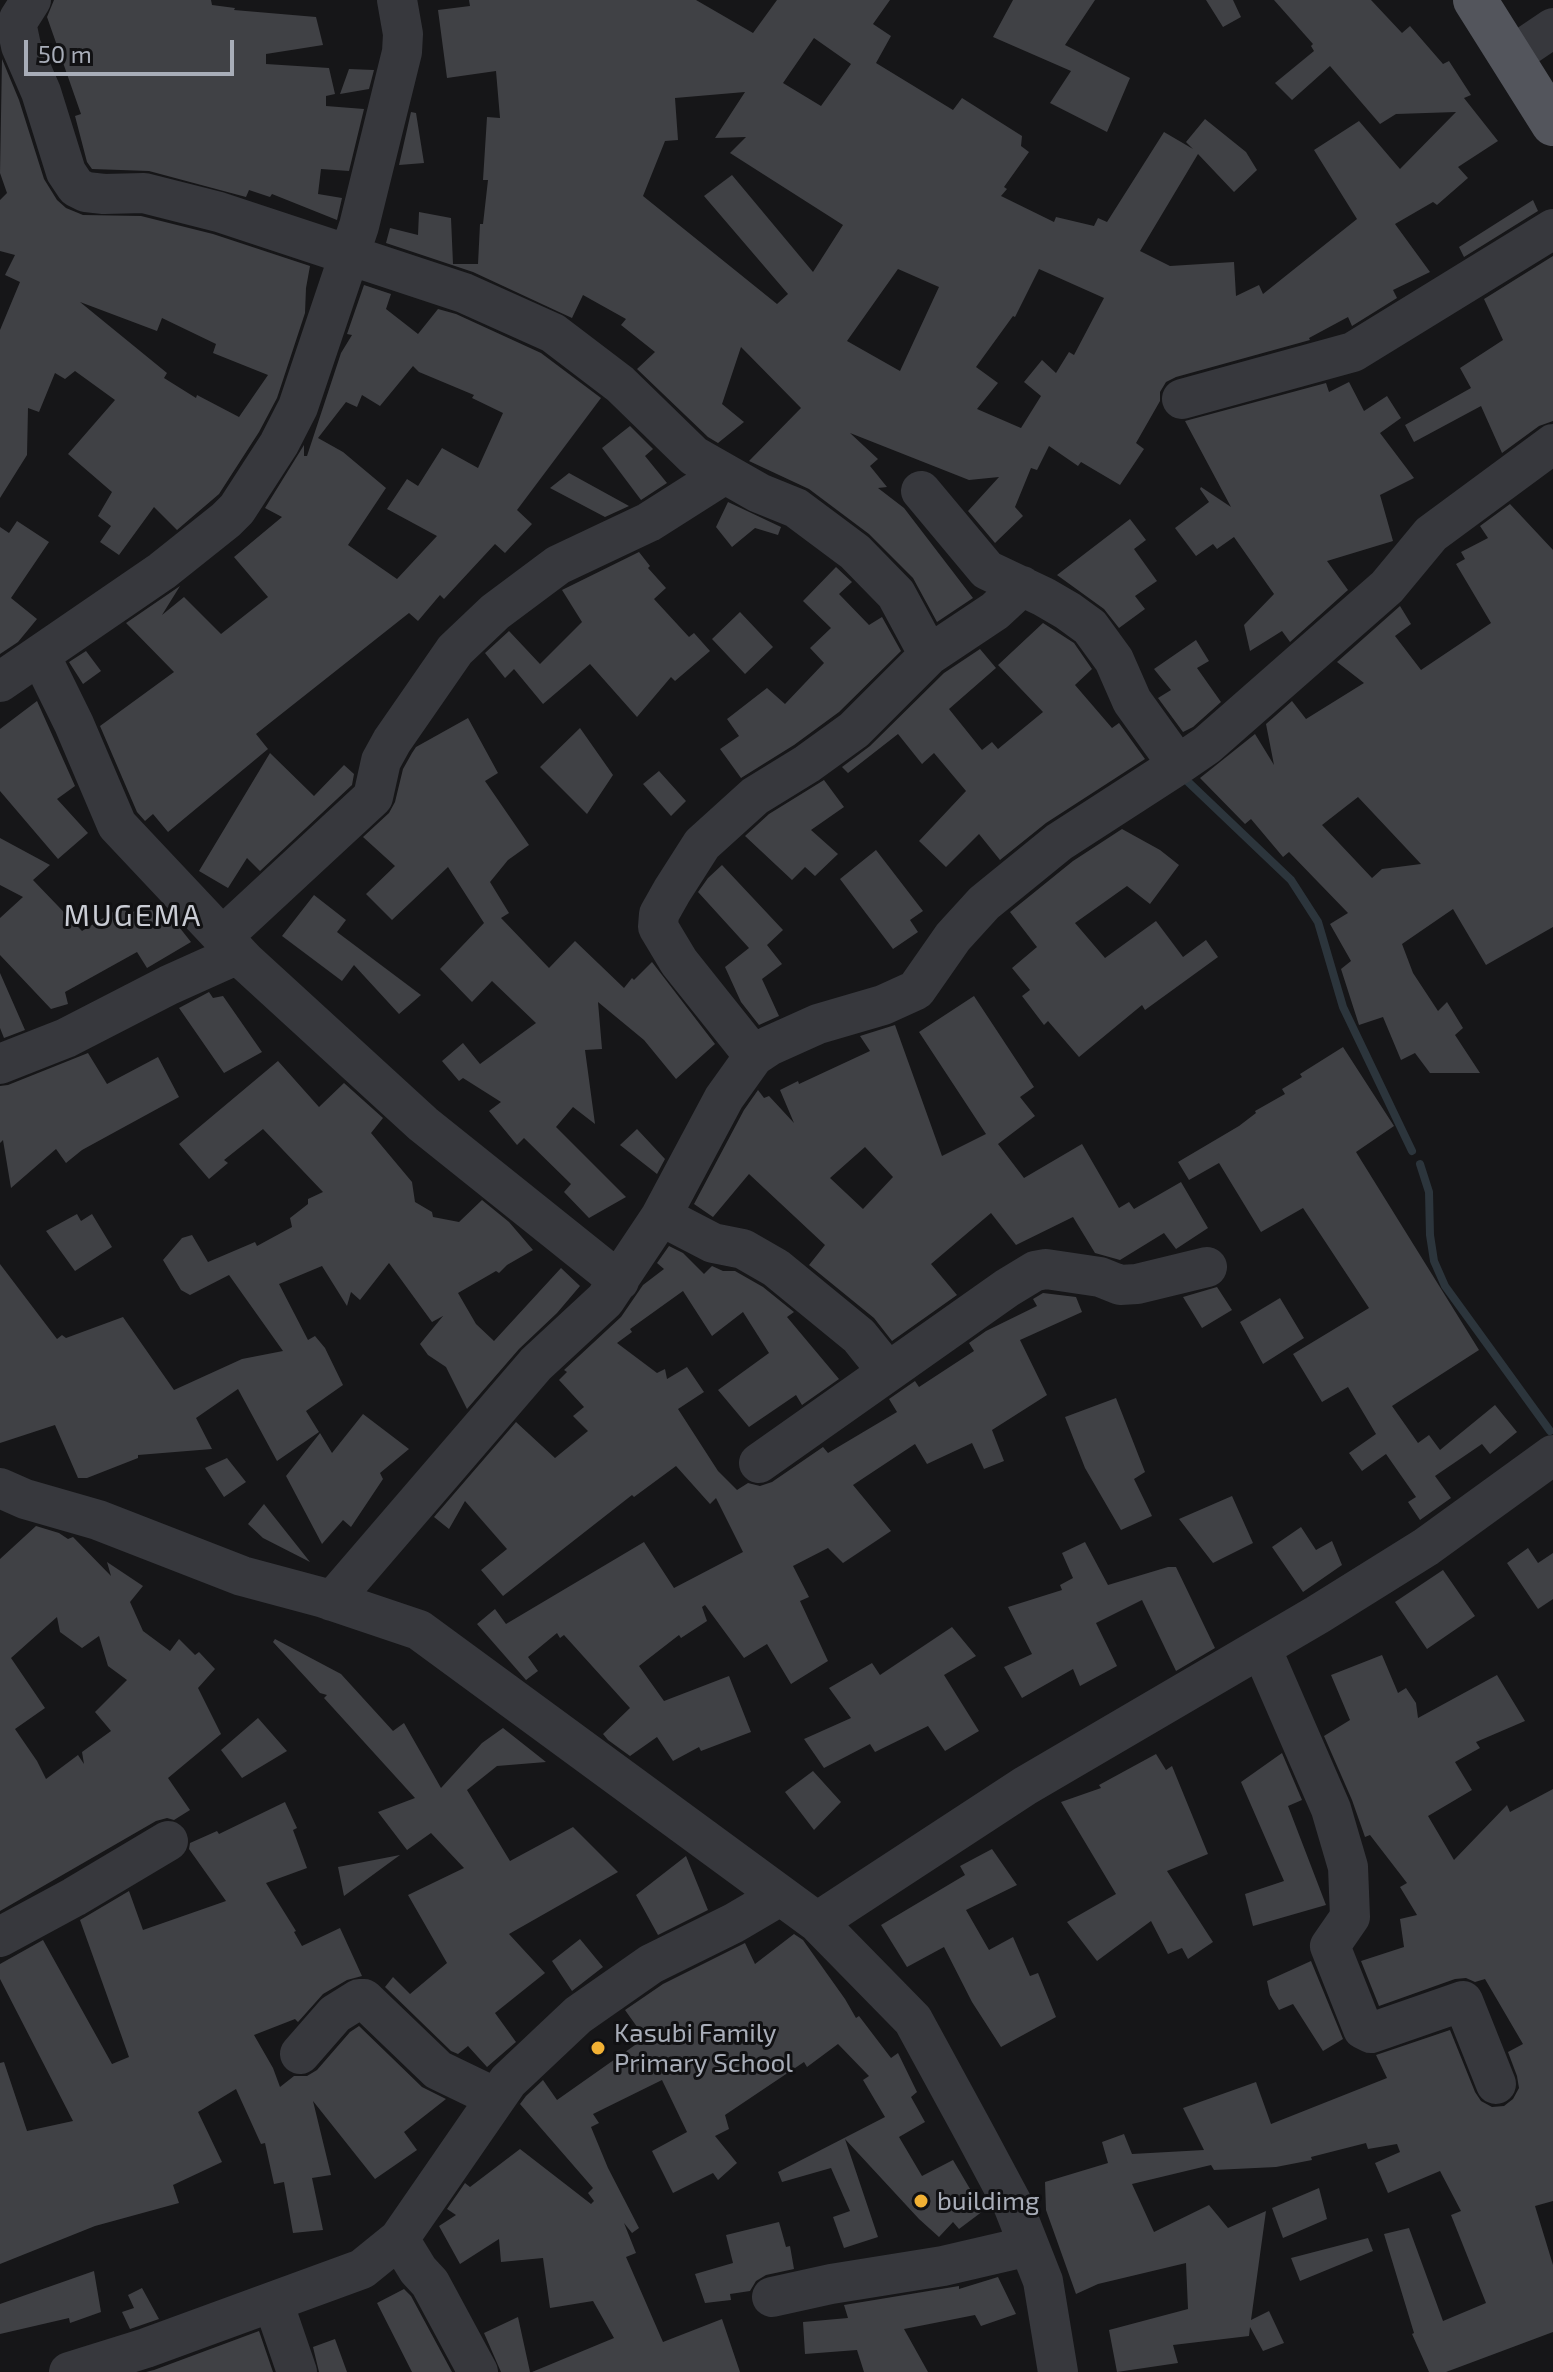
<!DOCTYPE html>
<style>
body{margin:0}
#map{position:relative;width:1553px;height:2372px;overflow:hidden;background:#161618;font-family:"Exo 2",sans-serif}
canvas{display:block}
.scale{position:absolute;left:24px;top:40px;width:210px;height:36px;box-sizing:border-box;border:4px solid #a8adb8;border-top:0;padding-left:10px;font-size:24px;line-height:28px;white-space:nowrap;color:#a8adb8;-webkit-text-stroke:6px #111113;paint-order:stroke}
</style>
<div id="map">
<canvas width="1553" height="2372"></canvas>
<div class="scale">50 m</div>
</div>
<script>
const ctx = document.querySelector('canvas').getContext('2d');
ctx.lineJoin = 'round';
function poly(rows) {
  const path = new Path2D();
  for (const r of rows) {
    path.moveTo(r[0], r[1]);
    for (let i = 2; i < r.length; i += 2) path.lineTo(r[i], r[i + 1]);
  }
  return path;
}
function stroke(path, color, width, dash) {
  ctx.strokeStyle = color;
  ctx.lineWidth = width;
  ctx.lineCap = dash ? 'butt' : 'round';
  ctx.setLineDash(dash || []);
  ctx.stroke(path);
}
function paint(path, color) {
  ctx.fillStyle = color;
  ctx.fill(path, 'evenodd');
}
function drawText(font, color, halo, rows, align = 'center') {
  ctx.font = font + ' "Exo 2",sans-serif';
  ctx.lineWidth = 6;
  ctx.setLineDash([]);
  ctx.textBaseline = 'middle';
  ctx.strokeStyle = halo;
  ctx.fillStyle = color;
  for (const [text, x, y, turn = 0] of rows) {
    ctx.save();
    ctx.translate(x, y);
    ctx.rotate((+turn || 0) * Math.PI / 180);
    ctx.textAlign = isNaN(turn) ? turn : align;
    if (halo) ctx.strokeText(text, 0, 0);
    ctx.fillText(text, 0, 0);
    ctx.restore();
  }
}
const stream = poly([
 [1184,778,1291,880,1318,922,1343,1007,1412,1151],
 [1420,1164,1429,1192,1430,1235,1434,1261,1445,1286,1550,1431]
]);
const building = poly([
 [54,0,211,0,212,5,235,8,234,10,316,17,323,45,266,54,266,64,329,68,335,94,326,96,326,106,364,109,349,171,321,169,318,194,342,198,337,220,272,194,270,197,249,190,246,197,149,171,92,169,87,162,75,116,81,114,47,17],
 [469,0,696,0,753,33,777,0,890,0,873,24,891,36,876,63,953,110,962,98,1022,136,1021,146,1029,152,1004,187,1007,189,1001,196,1054,222,1056,217,1094,226,1098,218,1107,222,1164,132,1193,149,1186,142,1205,119,1246,152,1257,170,1234,192,1198,154,1140,251,1170,266,1234,262,1236,296,1259,285,1263,294,1357,219,1314,150,1359,121,1400,169,1456,112,1396,114,1380,124,1330,66,1292,100,1275,83,1314,51,1311,46,1313,44,1274,0,1371,0,1402,33,1410,26,1443,64,1449,61,1471,95,1464,98,1498,141,1458,167,1468,178,1437,205,1433,202,1395,224,1430,272,1393,290,1397,298,1352,326,1348,317,1309,338,1310,340,1176,377,1166,382,1160,392,1160,401,1136,443,1144,449,1120,485,1081,462,1078,466,1049,446,1037,470,1031,468,1015,507,1023,516,995,543,968,511,999,477,969,480,850,433,878,459,870,466,887,487,878,488,904,508,973,598,937,622,913,578,869,534,809,489,749,461,801,408,741,347,722,404,744,422,718,443,708,437,637,369,655,352,621,325,626,319,583,295,572,318,473,272,386,243,390,228,418,235,419,212,451,218,453,264,478,264,480,224,483,224,488,180,483,180,487,117,500,118,496,71,447,78,438,10,470,6],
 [814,38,851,64,821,106,783,83],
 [745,92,715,138,746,137,730,153,843,225,813,272,732,175,704,196,788,294,777,304,643,196,665,141,678,140,675,98],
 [898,269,939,287,900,371,847,341],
 [1039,269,1104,298,1074,355,1069,352,1056,373,1042,360,1024,382,1041,396,1021,428,977,409,998,383,976,367,1013,316,1015,317],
 [1013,0,1095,0,1065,45,1130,78,1107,132,1050,103,1071,71,993,37],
 [1206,0,1233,0,1241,17,1223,27],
 [2,59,19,100,44,179,57,200,66,208,83,215,141,216,213,234,310,266,306,288,305,313,277,398,259,432,219,494,177,530,154,507,119,555,100,542,111,526,98,516,112,492,68,454,115,400,75,371,65,379,55,373,39,412,28,408,27,455,0,498,0,330,20,282,5,275,15,255,0,251,0,200,7,193,0,173],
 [80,302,157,331,162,318,216,344,213,353,268,375,239,417,197,395,196,398,164,378,167,373],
 [349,69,374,70,369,89,340,94],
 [411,112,416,113,424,163,399,165],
 [1533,200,1538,211,1464,257,1459,247],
 [1553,256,1553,421,1539,426,1502,453,1481,406,1414,442,1405,425,1471,388,1460,368,1503,340,1484,299],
 [364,285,391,294,386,309,418,334,438,309,456,314,541,353,601,398,517,510,532,524,505,553,495,544,444,599,440,595,418,621,409,613,256,734,268,749,168,832,153,814,145,821,137,812,100,726,174,672,126,623,180,586,162,615,184,597,221,634,268,597,234,557,282,517,265,508,304,445,304,456,307,456,341,353,352,335,347,334],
 [413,366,419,372,474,395,472,398,503,413,478,468,442,448,418,486,407,479,387,509,437,536,397,579,348,545,386,488,343,452,318,438,346,402,357,407,362,395,380,406],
 [1349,382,1364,411,1387,396,1401,418,1380,433,1414,478,1380,495,1393,541,1327,561,1348,590,1290,642,1282,631,1250,651,1244,625,1274,594,1234,537,1217,549,1213,544,1196,556,1175,528,1209,502,1200,489,1201,487,1231,507,1185,421,1326,383,1329,392],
 [630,426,653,449,645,456,667,483,641,500,602,448],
 [569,473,629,506,605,517,550,488],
 [728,502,781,527,778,535,755,528,732,547,716,527],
 [1510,504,1553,550,1553,927,1486,965,1453,909,1402,944,1413,973,1438,1011,1447,1002,1463,1028,1455,1035,1480,1073,1430,1073,1415,1053,1401,1060,1383,1017,1359,1025,1341,969,1351,961,1330,924,1348,913,1289,852,1283,857,1251,819,1245,824,1200,778,1255,734,1274,765,1266,724,1292,701,1306,719,1364,683,1337,662,1400,606,1411,624,1395,636,1421,670,1491,623,1456,564,1465,559,1461,552,1488,538,1480,526],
 [1358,797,1421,864,1382,869,1372,878,1322,825],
 [1130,519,1146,540,1134,549,1157,581,1135,596,1145,609,1119,628,1104,609,1057,575],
 [17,521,49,542,11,598,37,619,18,642,0,654,0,527,9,533],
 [639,552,650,566,648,568,666,588,654,599,689,637,694,633,710,651,675,681,671,677,637,717,590,664,543,704,514,669,505,678,485,653,509,631,540,664,582,622,562,590],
 [836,567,852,582,839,594,869,625,882,617,901,651,839,712,794,745,741,778,720,749,739,736,727,719,767,688,785,704,824,663,810,648,831,628,803,601],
 [740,612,773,647,745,674,712,639],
 [1043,623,1074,643,1092,669,1075,685,1112,728,1119,723,1145,759,1046,823,1000,860,979,834,946,867,919,841,966,791,934,753,922,764,898,734,848,773,842,767,870,746,944,673,980,649,996,668,949,709,982,750,992,742,998,749,1043,712,998,665],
 [1196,640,1209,661,1197,668,1221,702,1193,727,1183,732,1158,698,1171,690,1154,669],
 [86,651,101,671,83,684,69,662],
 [37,701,75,786,57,799,88,833,58,859,0,791,0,729],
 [468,718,498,773,485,781,529,845,508,860,490,882,509,913,501,918,549,968,575,941,624,988,632,978,634,980,652,962,715,1044,676,1079,644,1040,598,1002,602,1049,585,1050,595,1124,573,1107,556,1127,626,1197,589,1218,564,1192,571,1184,524,1138,517,1145,489,1111,501,1102,463,1078,459,1081,442,1061,463,1043,480,1064,536,1023,492,981,472,1002,440,969,484,923,448,867,392,920,366,894,395,866,363,837,389,813,395,802,403,769,412,753,416,747],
 [580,728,613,775,587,814,540,767],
 [270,753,314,796,344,765,354,774,352,785,260,871,247,858,228,888,199,871],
 [659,771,686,801,671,816,643,784],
 [824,780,844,807,811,830,838,854,815,876,805,867,792,880,745,836,769,814],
 [1122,829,1160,850,1179,865,1150,904,1127,886,1075,923,1105,958,1156,921,1183,957,1206,940,1218,957,1145,1010,1142,1005,1079,1057,1048,1021,1044,1025,1022,996,1030,990,1012,968,1037,947,1010,912,1073,861],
 [0,838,50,865,33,880,82,931,123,906,128,915,148,903,157,919,168,913,191,942,147,968,137,952,65,992,68,1004,51,1009,0,955,0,918,23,897,0,885],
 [876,850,923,911,910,920,918,932,893,949,840,879],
 [722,865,783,930,767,945,782,964,762,979,779,1016,759,1025,741,1002,725,967,749,948,698,892,708,878],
 [314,895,346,920,337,932,421,995,399,1014,354,965,342,981,282,936],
 [0,973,25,1030,4,1038,0,1028],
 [209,992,213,998,223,996,262,1052,224,1073,179,1008],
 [974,996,1034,1087,1020,1097,1035,1116,998,1144,1024,1178,1082,1144,1119,1208,1129,1202,1134,1209,1181,1182,1208,1228,1176,1249,1164,1233,1120,1260,1095,1253,1073,1217,1016,1245,991,1213,931,1264,957,1295,892,1341,874,1318,809,1265,825,1245,749,1174,713,1217,694,1204,744,1110,758,1090,764,1098,769,1096,794,1123,780,1090,798,1081,799,1084,870,1051,860,1036,895,1025,942,1156,986,1134,919,1032],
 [865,1147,893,1177,863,1209,830,1178],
 [1343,1047,1394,1126,1356,1152,1479,1350,1392,1406,1418,1443,1429,1435,1440,1450,1495,1405,1517,1432,1490,1454,1482,1444,1435,1476,1451,1498,1420,1520,1408,1502,1416,1497,1386,1454,1362,1471,1349,1453,1376,1434,1348,1387,1322,1402,1293,1354,1369,1308,1303,1208,1261,1232,1219,1163,1189,1180,1178,1162,1239,1126,1256,1113,1255,1111,1285,1094,1282,1089,1302,1077,1300,1074],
 [88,1053,107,1084,158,1057,179,1097,82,1150,66,1163,56,1149,11,1188,3,1140,0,1143,0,1086,8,1085],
 [278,1061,319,1107,344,1083,383,1118,371,1133,412,1182,415,1202,432,1212,433,1217,459,1222,482,1200,509,1222,533,1250,507,1265,499,1273,496,1271,458,1293,476,1324,494,1341,561,1268,580,1286,557,1313,519,1349,467,1409,446,1367,428,1355,420,1344,443,1316,432,1322,389,1263,360,1300,351,1292,347,1306,322,1266,279,1284,308,1340,315,1336,325,1348,343,1385,306,1411,319,1432,277,1461,238,1389,196,1418,212,1449,138,1455,138,1458,87,1478,78,1478,55,1425,0,1443,0,1264,57,1339,62,1335,66,1338,123,1317,174,1390,242,1359,283,1351,229,1275,190,1295,181,1290,163,1260,182,1238,192,1235,208,1262,255,1242,257,1246,292,1227,290,1218,308,1204,308,1199,323,1192,263,1129,224,1160,228,1163,209,1179,179,1144],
 [637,1129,665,1159,657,1174,620,1145],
 [77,1214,81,1221,92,1214,112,1247,75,1271,46,1231],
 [669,1246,683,1253,704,1274,712,1266,723,1271,735,1271,763,1287,794,1312,787,1317,839,1379,802,1405,796,1395,749,1427,718,1390,769,1353,743,1312,712,1336,683,1291,630,1329,632,1332,617,1343,657,1373,665,1369,667,1379,687,1367,704,1392,678,1409,718,1471,737,1490,748,1483,760,1486,772,1482,823,1447,828,1453,897,1412,889,1399,915,1381,919,1387,974,1351,969,1343,986,1331,1037,1306,1033,1299,1043,1293,1076,1297,1082,1312,1020,1340,1047,1395,992,1430,1004,1461,984,1469,972,1443,927,1464,915,1444,853,1485,891,1531,843,1563,828,1548,793,1566,809,1597,800,1601,828,1661,791,1684,767,1644,744,1658,705,1605,702,1607,707,1621,681,1638,679,1635,639,1666,664,1701,729,1676,751,1732,701,1751,699,1747,673,1761,657,1737,630,1756,608,1740,603,1734,630,1708,564,1635,560,1638,557,1633,528,1657,538,1671,526,1680,477,1624,495,1609,506,1624,644,1542,674,1588,743,1552,716,1498,710,1504,676,1466,634,1497,632,1495,503,1596,481,1570,507,1549,465,1501,449,1529,434,1517,516,1422,555,1458,588,1431,573,1416,584,1407,559,1380,567,1372,564,1370,621,1317,643,1285,664,1269,657,1263],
 [1217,1287,1232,1310,1202,1328,1183,1297],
 [1280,1298,1304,1338,1263,1364,1240,1322],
 [1116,1398,1145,1472,1134,1479,1152,1516,1121,1530,1085,1468,1065,1417],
 [363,1414,409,1449,380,1473,383,1479,351,1527,343,1520,322,1544,286,1476,320,1433,332,1453],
 [227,1458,246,1482,224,1497,205,1468],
 [1232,1496,1253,1543,1213,1563,1179,1519],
 [264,1504,310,1562,263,1538,248,1524],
 [36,1526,59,1533,68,1539,73,1537,111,1576,107,1562,143,1586,130,1602,143,1631,170,1651,179,1639,195,1655,199,1652,215,1669,198,1688,221,1734,168,1778,190,1810,174,1820,167,1818,156,1821,0,1911,0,1559],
 [57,1617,60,1632,82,1648,99,1636,108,1666,127,1680,95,1712,111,1731,82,1752,84,1764,78,1755,46,1779,37,1761,15,1729,45,1708,11,1658],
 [1301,1527,1316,1550,1332,1541,1342,1565,1303,1592,1272,1547],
 [1085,1542,1108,1585,1168,1567,1176,1567,1215,1648,1176,1671,1142,1600,1096,1623,1117,1666,1080,1686,1073,1669,1022,1698,1004,1667,1032,1654,1008,1607,1062,1590,1060,1585,1073,1578,1062,1553],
 [1528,1548,1538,1563,1553,1553,1553,1599,1538,1609,1507,1563],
 [1443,1570,1475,1616,1427,1649,1395,1602],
 [952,1627,976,1656,944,1675,979,1731,945,1751,928,1726,875,1752,870,1744,824,1768,804,1739,851,1718,829,1688,872,1663,880,1675],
 [275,1639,341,1674,393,1731,404,1723,441,1788,482,1743,503,1728,546,1762,497,1766,467,1790,510,1861,573,1827,618,1872,509,1934,545,1973,495,2013,516,2042,487,2067,468,2046,458,2054,451,2051,385,1987,393,1977,410,1994,447,1963,408,1895,464,1868,431,1833,407,1850,378,1812,415,1798,324,1698,327,1695,320,1693,273,1642],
 [1382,1655,1398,1693,1406,1688,1416,1703,1418,1718,1497,1675,1525,1721,1476,1742,1480,1748,1455,1762,1472,1790,1428,1816,1454,1860,1507,1805,1510,1812,1553,1789,1553,2201,1535,2206,1553,2265,1553,2332,1446,2372,1429,2372,1412,2334,1414,2333,1384,2234,1409,2228,1443,2321,1486,2303,1451,2215,1461,2211,1440,2171,1388,2193,1375,2163,1400,2152,1397,2144,1368,2149,1366,2143,1311,2157,1312,2160,1276,2167,1214,2170,1211,2165,1132,2184,1154,2232,1209,2205,1228,2228,1266,2211,1251,2320,1269,2311,1284,2343,1263,2351,1250,2327,1249,2336,1173,2345,1178,2363,1117,2372,1109,2330,1188,2309,1186,2263,1098,2284,1076,2294,1046,2210,1045,2182,1108,2163,1102,2142,1124,2134,1132,2154,1204,2150,1183,2108,1256,2082,1271,2124,1387,2078,1376,2055,1450,2030,1475,2092,1481,2101,1492,2107,1504,2106,1513,2099,1519,2088,1517,2076,1508,2052,1523,2044,1485,1979,1475,1982,1466,1978,1455,1979,1379,2006,1361,1961,1404,1947,1400,1919,1417,1915,1400,1887,1407,1883,1370,1835,1365,1837,1352,1800,1324,1736,1350,1720,1331,1675],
 [258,1718,287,1751,242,1778,221,1750],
 [1282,1753,1302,1800,1288,1806,1326,1905,1253,1926,1245,1894,1284,1881,1241,1782],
 [1156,1754,1166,1770,1172,1766,1208,1854,1167,1871,1213,1942,1188,1959,1182,1948,1168,1954,1151,1921,1097,1961,1067,1922,1116,1894,1061,1802,1101,1788,1099,1785],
 [813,1771,841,1802,814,1830,785,1792],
 [285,1802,297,1828,293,1830,307,1868,266,1883,296,1931,294,1932,302,1946,340,1928,362,1976,347,1980,323,1994,298,2022,295,2019,254,2035,273,2068,280,2087,294,2076,307,2076,317,2070,350,2032,359,2026,422,2087,446,2099,404,2132,417,2150,375,2179,313,2101,331,2175,312,2178,323,2230,293,2233,284,2182,274,2184,265,2143,261,2144,236,2089,198,2112,222,2162,173,2185,179,2203,95,2226,0,2264,0,2063,4,2062,27,2131,73,2121,0,1979,0,1964,43,1940,112,2064,129,2057,80,1920,129,1891,143,1930,226,1901,189,1849,190,1843,217,1831,219,1834],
 [992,1849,1017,1885,966,1910,989,1950,1013,1937,1030,1976,1038,1973,1056,2017,1001,2047,972,2002,944,1947,907,1967,881,1925,965,1875,960,1866],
 [400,1855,344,1896,338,1867],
 [686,1856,708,1910,658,1935,636,1895],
 [794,1934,803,1940,845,1999,856,2018,859,2016,891,2058,898,2053,917,2092,911,2097,925,2122,899,2137,922,2176,953,2160,983,2211,959,2229,953,2222,939,2237,919,2219,845,2139,878,2237,844,2248,833,2217,850,2211,831,2168,782,2182,778,2172,885,2117,863,2080,869,2076,838,2044,807,2067,804,2062,725,2115,729,2129,715,2136,737,2163,718,2180,713,2173,673,2193,652,2151,687,2132,662,2080,593,2114,599,2123,591,2127,608,2168,639,2228,632,2233,624,2223,636,2253,626,2257,663,2342,722,2319,740,2372,532,2372,614,2338,593,2301,550,2308,543,2258,501,2262,499,2239,460,2264,439,2226,456,2215,447,2209,465,2183,470,2187,520,2149,591,2204,594,2201,588,2193,593,2188,520,2104,526,2096,543,2080,557,2100,645,2038,625,2010,663,1984,745,1943,755,1964],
 [580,1939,603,1967,572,1991,552,1961],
 [1311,1961,1343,2039,1323,2051,1293,2004,1279,2010,1270,1995,1267,1981],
 [1319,2188,1327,2219,1283,2238,1272,2208],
 [779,2222,786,2247,790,2246,794,2269,766,2275,756,2281,750,2291,730,2294,731,2300,705,2303,695,2274,733,2263,726,2235],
 [1368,2238,1373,2251,1300,2281,1291,2258],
 [94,2271,101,2312,70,2323,69,2318,0,2334,0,2304],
 [998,2277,1016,2314,981,2326,975,2315,904,2329,928,2372,864,2372,857,2350,805,2354,803,2322,848,2318,844,2305,959,2286,959,2289],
 [142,2288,159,2319,130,2329,122,2312,134,2308,128,2295],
 [404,2289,411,2296,452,2372,412,2372,377,2303],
 [518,2317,530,2372,501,2372,484,2333],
 [259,2331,273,2372,146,2372,154,2370],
 [335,2339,347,2372,319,2372,313,2347]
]);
const minor = poly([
 [31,0,19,19,17,27,21,46,41,92,66,172,76,187,86,192,104,194,144,193,219,212,464,293,553,333,620,384,694,456,759,493,796,508,855,552,896,594,929,655],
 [1510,57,1553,28],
 [1182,399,1353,352,1553,229],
 [921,491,987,570,1044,597,1068,611,1090,627,1114,660,1132,701,1178,765,1207,745,1387,587,1431,534,1553,444],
 [40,655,74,724,117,825,245,961,423,1124,619,1281],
 [0,682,162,571,226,520,237,509,279,444,298,407,359,226,402,52,403,34,397,0],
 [222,937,373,797,381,761,392,741,455,650,495,612,558,565,649,522,723,475],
 [754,1056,679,962,658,927,659,914,672,891,702,844,755,796,807,764,854,730,929,655,995,611,1022,586],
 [0,1064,66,1038,169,985,238,954],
 [661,1216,713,1243,743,1249,776,1268,859,1336,888,1372],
 [759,1463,1007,1288,1035,1271,1046,1269,1100,1277,1120,1285,1137,1284,1207,1267],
 [0,1488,25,1499,98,1520,242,1576,324,1598,419,1630,817,1922,913,2020,974,2132,1013,2205,1043,2281,1058,2372],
 [332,1601,536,1364,605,1300,661,1216,724,1098,754,1056,769,1046,818,1024,883,1005,916,990,953,937,984,903,1059,842,1178,765],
 [1261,1648,1331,1809,1348,1867,1350,1917,1330,1946,1363,2029,1371,2033,1463,2001,1496,2084],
 [817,1922,1025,1786,1317,1615,1426,1547,1553,1455],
 [0,1937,74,1897,168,1841],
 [300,2054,335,2014,359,1999,364,1999,438,2070,496,2098],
 [399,2239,508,2081,578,2015,651,1964,734,1923,780,1896],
 [772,2297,831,2284,943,2266,1029,2246],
 [273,2302,297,2372],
 [69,2372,146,2348,362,2269,399,2239,418,2270,430,2283,478,2372]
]);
const major = poly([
 [1475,0,1553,124]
]);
const markers = [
 [598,2048,8,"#f2b134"],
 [921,2201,8,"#f2b134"]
];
const poiNames = [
 ["Kasubi Family",614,2033],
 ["Primary School",614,2063],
 ["buildimg",937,2201]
];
const quarterNames = [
 ["MUGEMA",133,916]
];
stroke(stream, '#2c353c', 8);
paint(building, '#404145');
stroke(minor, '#37383d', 40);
stroke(major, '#53555c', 44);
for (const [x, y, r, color] of markers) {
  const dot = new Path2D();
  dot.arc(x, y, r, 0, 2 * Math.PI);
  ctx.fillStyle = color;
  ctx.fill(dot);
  stroke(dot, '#111113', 3);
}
drawText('26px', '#a8adb8', '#111113', poiNames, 'left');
ctx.letterSpacing = '2px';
drawText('30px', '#c9ccd4', '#111113', quarterNames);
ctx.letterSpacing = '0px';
</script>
